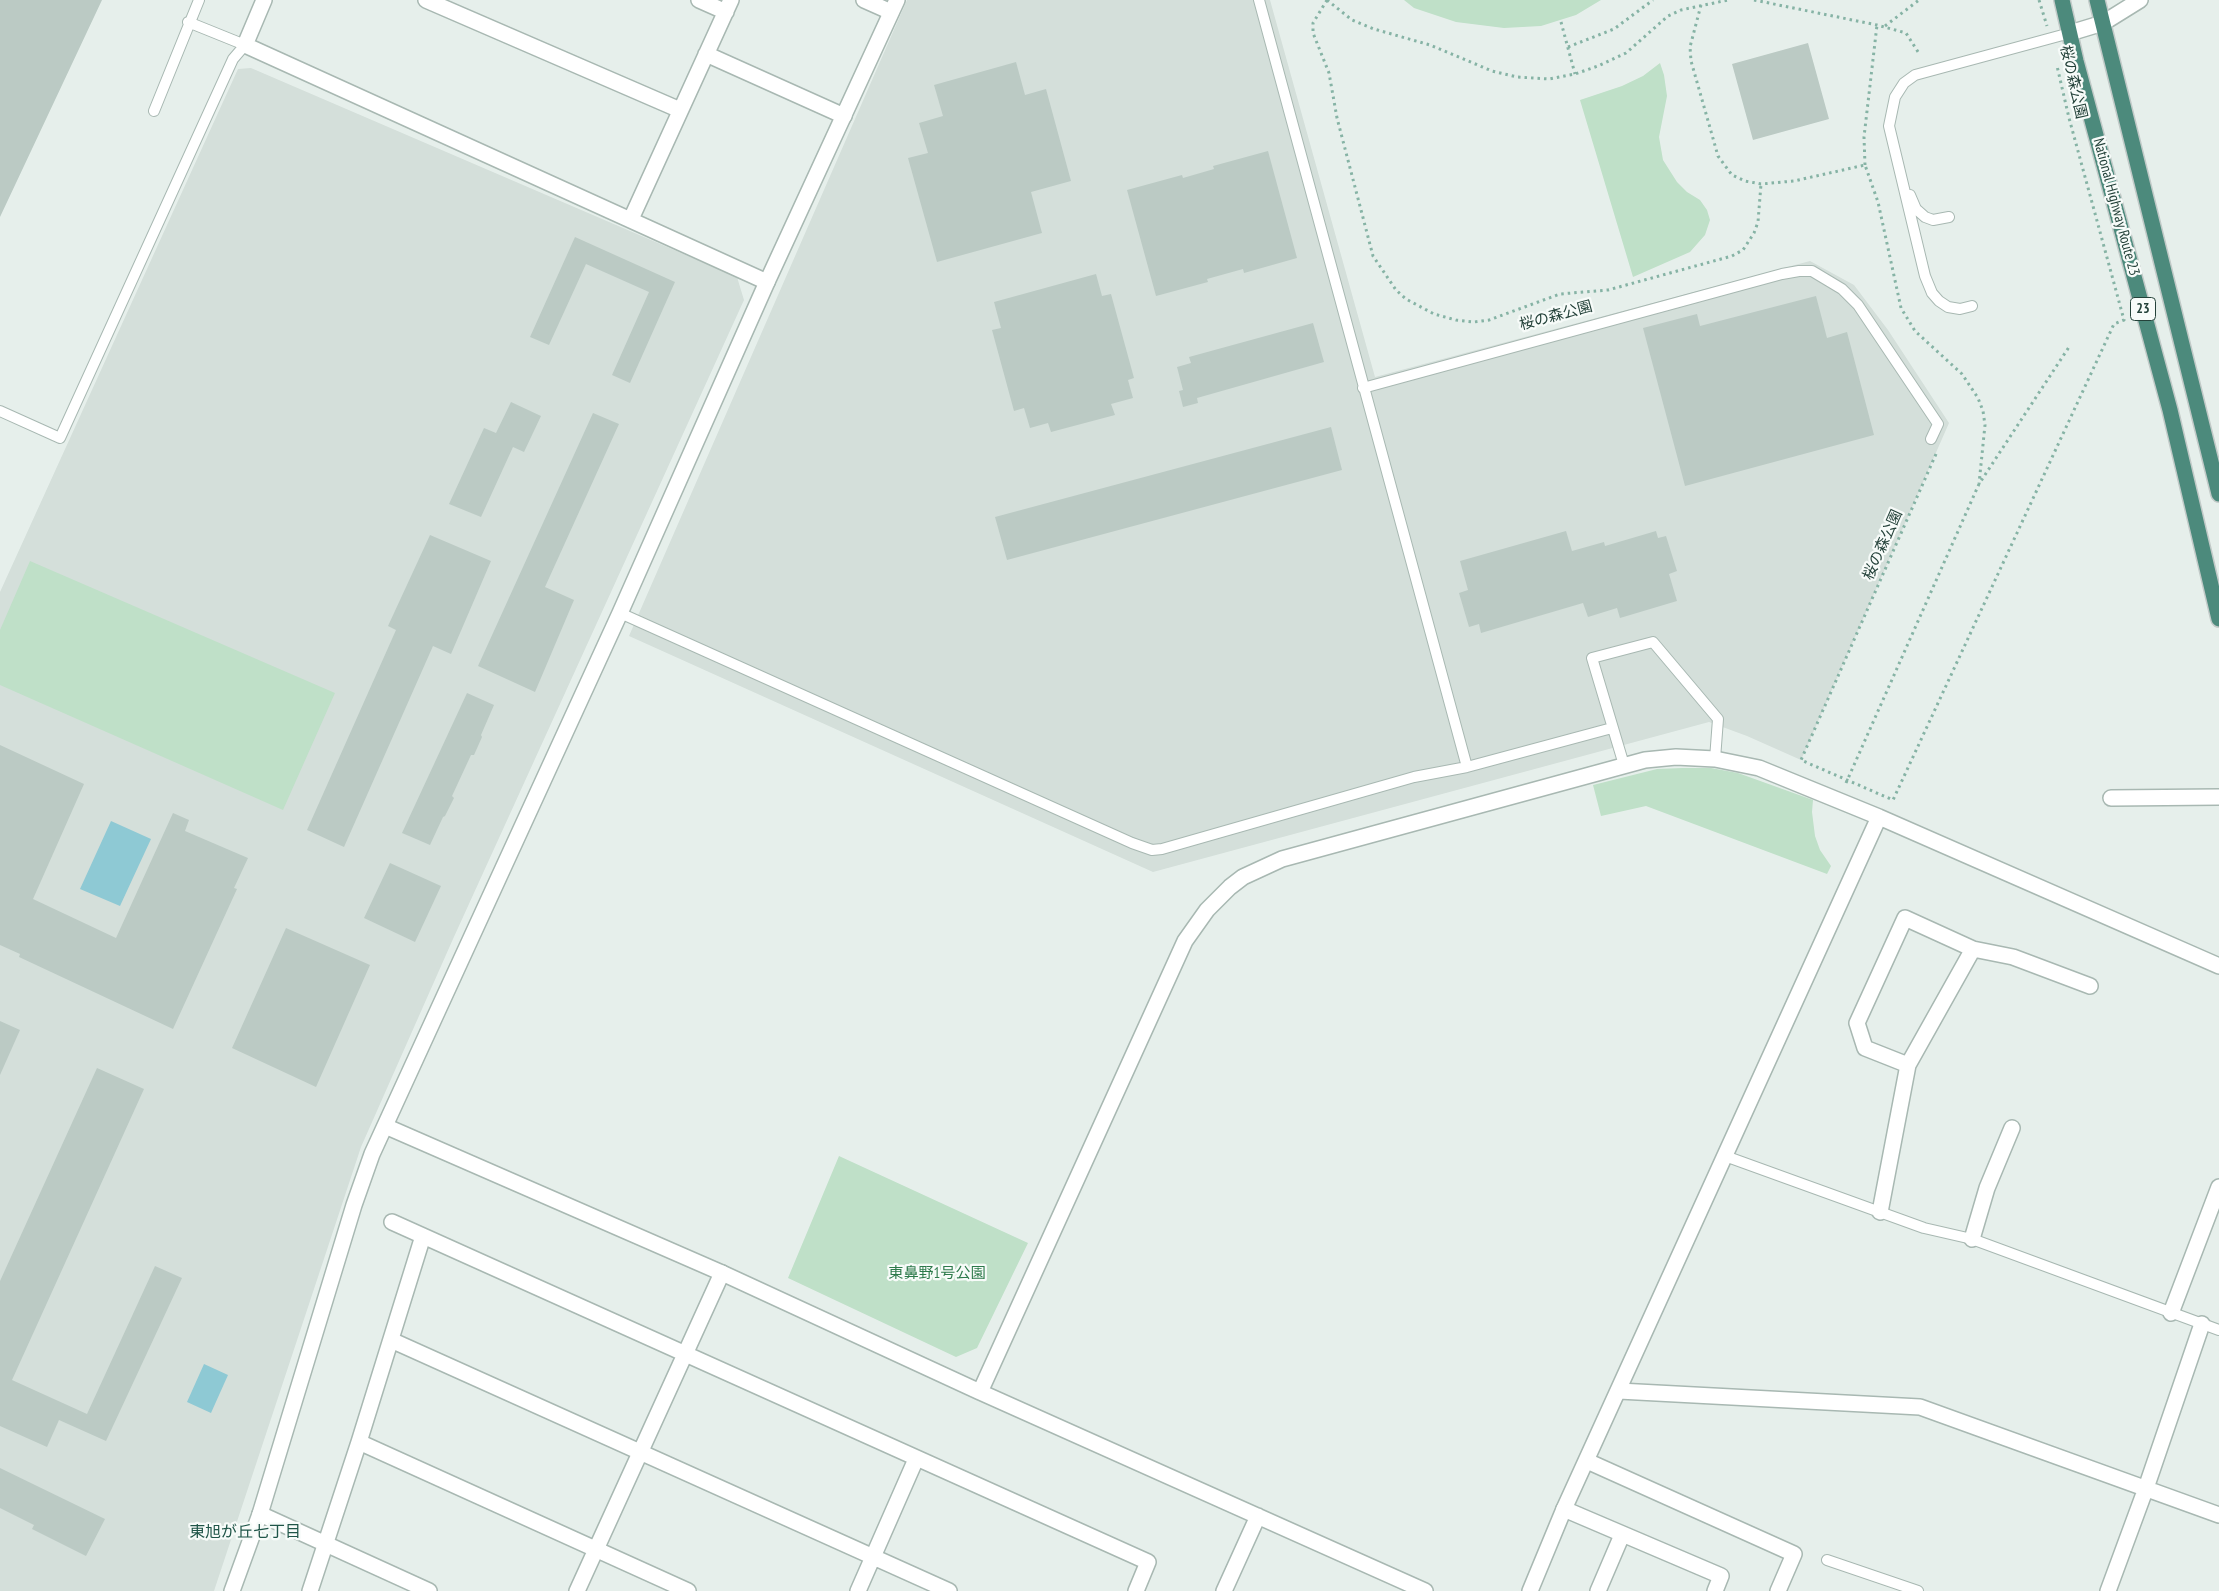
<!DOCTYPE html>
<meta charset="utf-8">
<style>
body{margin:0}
canvas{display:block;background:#e6efeb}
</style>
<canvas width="2219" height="1591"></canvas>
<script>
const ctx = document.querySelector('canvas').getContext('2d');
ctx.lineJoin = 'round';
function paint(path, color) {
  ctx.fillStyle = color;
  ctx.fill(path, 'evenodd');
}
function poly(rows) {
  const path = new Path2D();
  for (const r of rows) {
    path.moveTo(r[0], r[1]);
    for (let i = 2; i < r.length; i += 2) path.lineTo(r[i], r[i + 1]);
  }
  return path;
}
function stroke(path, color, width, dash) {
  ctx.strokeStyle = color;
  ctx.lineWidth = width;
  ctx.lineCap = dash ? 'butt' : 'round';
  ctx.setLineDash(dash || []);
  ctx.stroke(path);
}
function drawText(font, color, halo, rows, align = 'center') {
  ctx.font = font + ' "PT Sans Narrow","Noto Sans JP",sans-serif';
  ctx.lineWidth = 4.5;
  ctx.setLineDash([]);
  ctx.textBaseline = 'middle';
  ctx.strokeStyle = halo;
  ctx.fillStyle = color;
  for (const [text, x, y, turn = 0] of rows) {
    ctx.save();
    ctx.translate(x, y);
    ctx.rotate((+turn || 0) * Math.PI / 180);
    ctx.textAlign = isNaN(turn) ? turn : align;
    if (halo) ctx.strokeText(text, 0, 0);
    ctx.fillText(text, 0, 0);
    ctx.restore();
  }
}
const built = poly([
 [907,0,1270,0,1375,377,1810,261,1854,285,1888,330,1949,423,1801,760,1747,736,1709,722,1153,872,629,636],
 [251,68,737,277,744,300,453,939,361,1147,214,1591,0,1591,0,592,238,69]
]);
const green = poly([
 [1404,0,1601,0,1576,15,1541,26,1504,28,1456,22,1414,8],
 [1660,63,1664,75,1667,96,1659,137,1663,160,1677,182,1687,192,1700,200,1707,210,1710,220,1705,235,1690,252,1633,277,1580,100,1622,86,1643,76],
 [30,561,335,693,283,810,0,685,0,630],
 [1682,768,1711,768,1738,773,1813,800,1812,812,1815,836,1820,850,1831,866,1827,874,1646,806,1601,816,1593,785,1657,769],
 [839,1156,1028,1243,977,1348,956,1357,788,1278]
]);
const water = poly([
 [111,821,151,839,120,906,80,889],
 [204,1364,228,1375,211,1413,187,1402]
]);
const building = poly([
 [0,0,102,0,0,217],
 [1808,43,1829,119,1753,140,1732,64],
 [1016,62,1025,95,1046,89,1071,181,1031,192,1042,233,937,262,908,158,928,153,919,123,943,116,934,85],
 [1268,151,1297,258,1244,273,1243,269,1207,279,1208,282,1156,296,1127,190,1182,175,1183,178,1214,169,1213,166],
 [575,237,675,282,630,383,612,375,649,292,586,264,549,345,530,337],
 [1096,274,1102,296,1111,294,1134,378,1128,380,1133,398,1111,404,1115,415,1051,432,1048,423,1030,428,1024,408,1014,411,992,330,1001,328,994,302],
 [1816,296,1827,338,1847,332,1874,435,1685,486,1643,328,1697,314,1700,326],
 [1313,323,1324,362,1197,398,1198,403,1183,407,1179,391,1183,390,1177,367,1191,363,1189,357],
 [511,402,541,416,524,452,513,447,481,517,449,504,484,428,496,433],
 [593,413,619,424,545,587,574,600,535,692,478,666],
 [1331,427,1342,470,1007,560,995,517],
 [1566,531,1572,551,1604,542,1605,546,1656,531,1658,538,1666,536,1677,571,1669,574,1677,601,1620,618,1617,608,1588,617,1583,603,1481,633,1479,624,1469,627,1459,593,1468,590,1460,561],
 [430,535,491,561,451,654,433,646,344,847,307,830,396,630,388,626],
 [467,693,494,705,481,735,482,737,474,755,471,755,452,796,454,798,445,816,443,817,430,845,402,833],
 [0,745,84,784,33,899,116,938,173,813,189,820,185,831,248,858,234,888,237,889,173,1029,19,957,20,954,0,945],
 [390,863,441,886,415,942,364,918],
 [286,928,370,965,316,1087,232,1048],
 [0,1021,20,1030,0,1075],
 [97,1068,144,1089,12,1380,87,1414,155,1266,182,1278,106,1441,59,1420,47,1447,0,1426,0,1281],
 [0,1468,105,1519,86,1556,32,1529,34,1525,0,1508]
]);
const path = poly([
 [1327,0,1313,23,1313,33,1329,73,1337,118,1373,256,1396,290,1406,299,1434,314,1456,320,1474,322,1489,320,1560,294,1608,290,1732,256,1743,250,1754,233,1758,222,1761,184],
 [1327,0,1352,20,1374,29,1430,45,1492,71,1517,77,1549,79,1575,74,1598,66,1626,53,1668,16,1681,10,1728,0],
 [1754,0,1877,25,1906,33,1920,55],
 [2039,0,2047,26],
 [1701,5,1690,47,1691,61,1718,156,1732,175,1745,181,1761,184,1794,181,1865,165,1878,202,1901,308,1915,331,1962,374,1978,398,1983,411,1985,425,1979,484],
 [1561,22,1575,74],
 [1885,26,1919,0],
 [1568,47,1614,29,1653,0],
 [1865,165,1864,137,1877,25],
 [1936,454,1801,760,1893,800,2114,324,2124,320,2069,118,2057,66],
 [1846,783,1979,484,2069,347]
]);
const service = poly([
 [1259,0,1467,767],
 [154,111,199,0],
 [1910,195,1916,209,1925,217,1933,220,1949,217],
 [1972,306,1960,309,1948,307,1939,301,1932,293,1925,276,1889,126,1895,97,1904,83,1915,75,2070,33],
 [1363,388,1782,274,1799,271,1812,271,1842,289,1858,305,1938,424,1931,439],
 [0,411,60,438,233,59,245,45,188,22],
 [620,613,1132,843,1152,850,1162,849,1414,777,1467,767,1612,728],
 [1624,765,1592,658,1653,642,1718,719,1715,759],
 [1725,1156,1924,1228,1972,1239,2219,1330],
 [1827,1560,1918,1591]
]);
const minor = poly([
 [264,0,245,45,767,282],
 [426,0,680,110],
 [699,0,726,12],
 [864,0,891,12],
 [706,54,844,116],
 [631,219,731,0],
 [2111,798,2219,797],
 [1908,1065,1865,1048,1857,1023,1905,918,1973,949,2013,957,2090,986],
 [1880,1212,1908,1065,1973,949],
 [392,1222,1148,1562,1136,1591],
 [1972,1239,1987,1188,2012,1128],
 [2171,1313,2219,1187],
 [391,1340,949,1591],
 [1619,1391,1920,1407,2219,1515],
 [359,1442,688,1591],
 [1587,1461,1794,1554,1778,1591],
 [1564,1509,1721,1576,1715,1591],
 [260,1514,429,1591],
 [310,1591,359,1442,423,1236],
 [577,1591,722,1273],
 [858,1591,916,1459],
 [1598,1591,1622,1535],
 [2108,1591,2146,1488,2202,1324]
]);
const tertiary = poly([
 [2070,33,2103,23,2140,0],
 [385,1126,722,1273,980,1392,1185,941,1207,910,1230,887,1243,877,1282,859,1645,760,1676,757,1715,759,1759,768,1879,817,2219,966],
 [980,1392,1425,1591],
 [232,1591,260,1514,354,1205,372,1154,620,613,767,282,897,0],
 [1224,1591,1258,1516],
 [1530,1591,1564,1509,1879,817]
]);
const trunk = poly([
 [2062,0,2076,61,2170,410,2219,619],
 [2097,0,2219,494]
]);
const shields = [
 [2143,309,25]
];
const shieldNames = [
 ["23",2143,309]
];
const streetNames = [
 ["桜の森公園",2073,82,77],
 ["National Highway Route 23",2116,207,75],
 ["桜の森公園",1556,316,-15],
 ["桜の森公園",1883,545,-66]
];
const parkNames = [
 ["東鼻野1号公園",937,1274]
];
const neighbourhoodNames = [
 ["東旭が丘七丁目",245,1532]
];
paint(built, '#d4dfda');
paint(green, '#bfe0c8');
paint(water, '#8ec9d4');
paint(building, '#bbcac4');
stroke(service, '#a8b8b2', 12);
stroke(minor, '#a8b8b2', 18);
stroke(tertiary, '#a8b8b2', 18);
stroke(trunk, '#c2cac8', 18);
stroke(path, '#86b3a5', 3, [2.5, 4]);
stroke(service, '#fff', 10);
stroke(minor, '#fff', 15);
stroke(tertiary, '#fff', 15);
stroke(trunk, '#4c8a7c', 15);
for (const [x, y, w] of shields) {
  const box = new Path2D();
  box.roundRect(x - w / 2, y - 11.5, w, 23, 4);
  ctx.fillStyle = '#f7fbf9';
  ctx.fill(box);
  stroke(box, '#24423a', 1);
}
drawText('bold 14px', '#24423a', null, shieldNames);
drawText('15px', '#24423a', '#f7fbf9', streetNames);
drawText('15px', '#2d7a4b', '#f7fbf9', parkNames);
drawText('16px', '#1f5548', '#f7fbf9', neighbourhoodNames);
</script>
